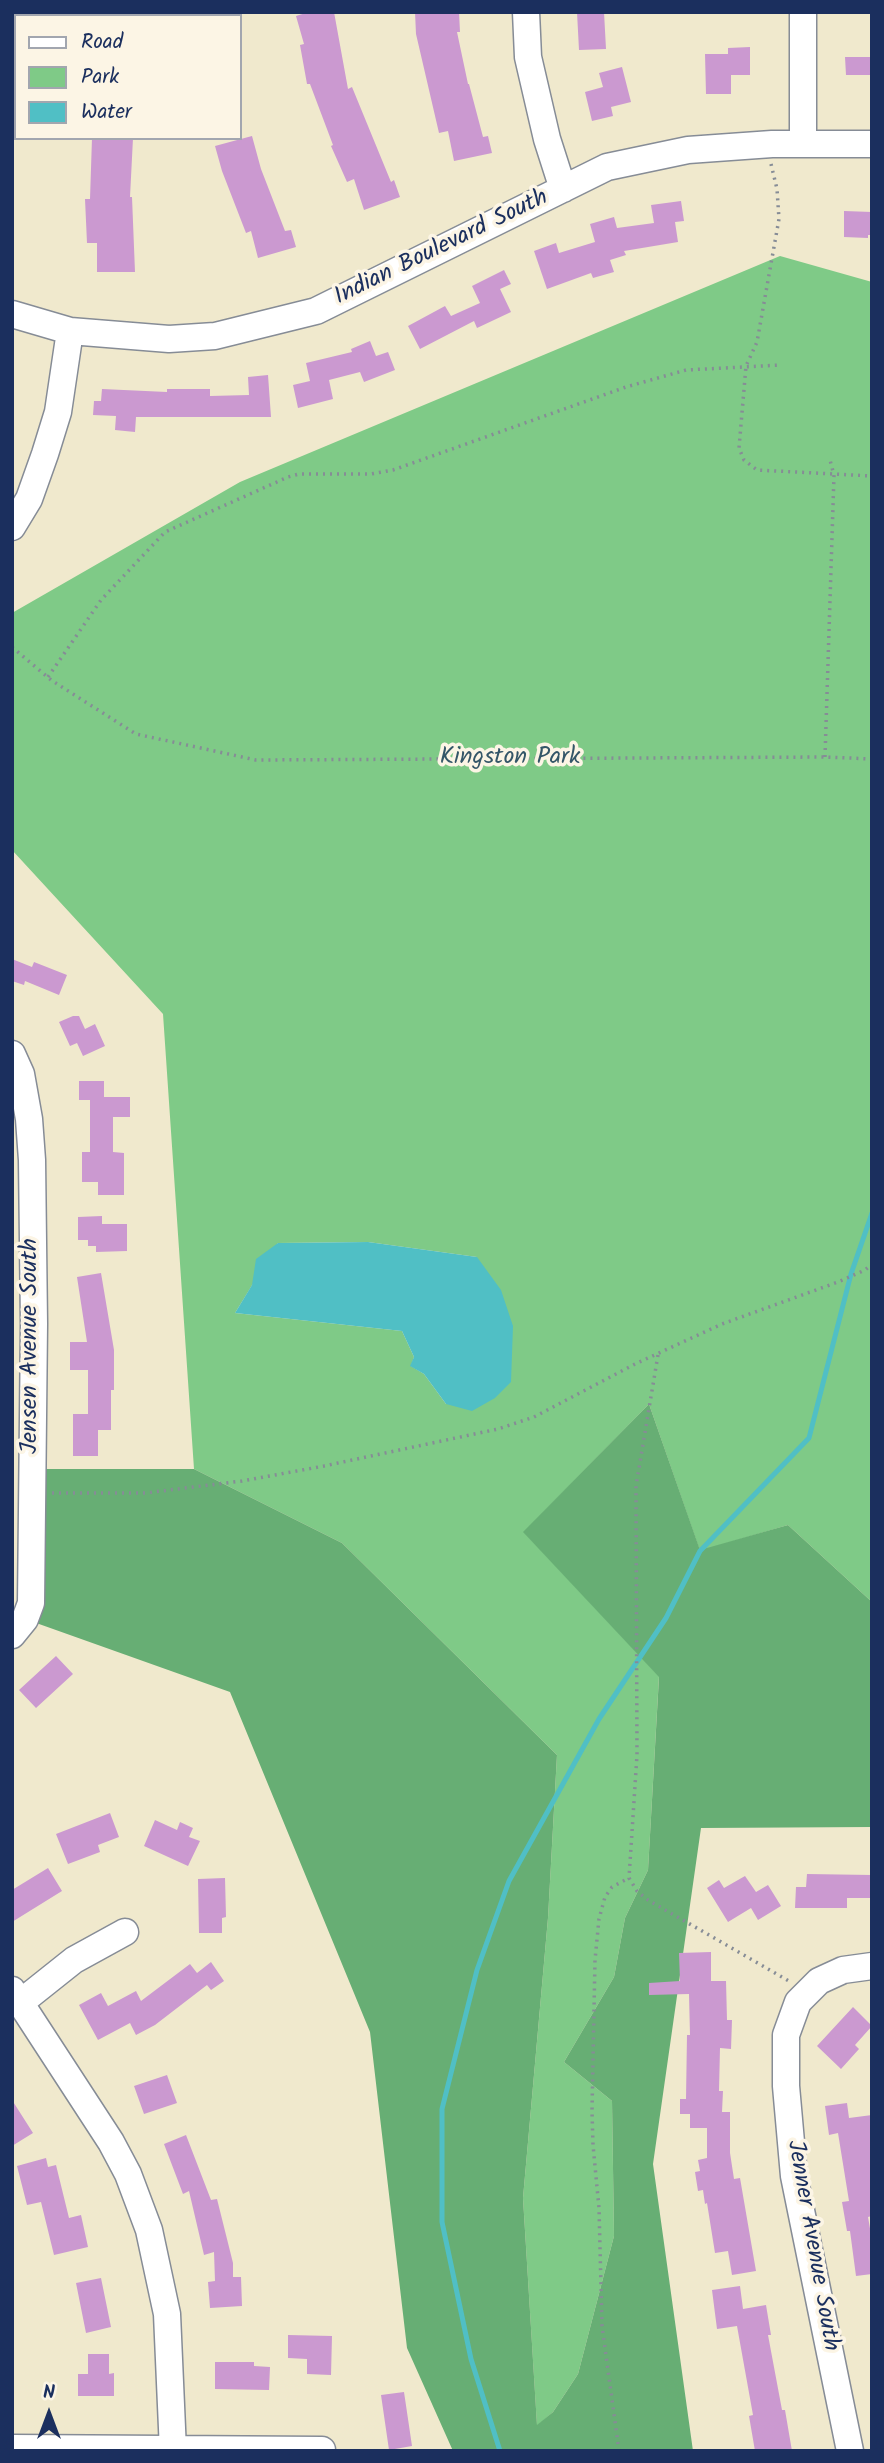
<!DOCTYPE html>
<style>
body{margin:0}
#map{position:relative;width:884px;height:2463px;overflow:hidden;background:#f0e9cd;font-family:Kalam,sans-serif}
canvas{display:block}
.frame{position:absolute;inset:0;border:14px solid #1b2f5e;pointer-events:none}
.legend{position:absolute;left:14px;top:14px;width:228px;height:126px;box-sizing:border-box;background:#fcf5e5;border:2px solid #a2a6af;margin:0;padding:9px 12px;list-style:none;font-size:21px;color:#1b2f5e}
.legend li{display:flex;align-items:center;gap:14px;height:35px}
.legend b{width:35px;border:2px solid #a2a6af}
.north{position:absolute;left:14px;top:2379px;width:70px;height:70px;-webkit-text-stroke:5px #fcf5e5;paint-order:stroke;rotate:0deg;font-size:19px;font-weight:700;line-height:28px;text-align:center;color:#1b2f5e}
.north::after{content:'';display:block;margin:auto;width:24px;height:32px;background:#1b2f5e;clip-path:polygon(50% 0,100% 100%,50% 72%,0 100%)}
</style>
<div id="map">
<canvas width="884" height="2463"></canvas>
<div class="frame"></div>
<ul class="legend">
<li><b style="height:9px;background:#fff"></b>Road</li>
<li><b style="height:19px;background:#7fca87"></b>Park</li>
<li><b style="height:19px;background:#50bfc5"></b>Water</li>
</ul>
<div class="north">N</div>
</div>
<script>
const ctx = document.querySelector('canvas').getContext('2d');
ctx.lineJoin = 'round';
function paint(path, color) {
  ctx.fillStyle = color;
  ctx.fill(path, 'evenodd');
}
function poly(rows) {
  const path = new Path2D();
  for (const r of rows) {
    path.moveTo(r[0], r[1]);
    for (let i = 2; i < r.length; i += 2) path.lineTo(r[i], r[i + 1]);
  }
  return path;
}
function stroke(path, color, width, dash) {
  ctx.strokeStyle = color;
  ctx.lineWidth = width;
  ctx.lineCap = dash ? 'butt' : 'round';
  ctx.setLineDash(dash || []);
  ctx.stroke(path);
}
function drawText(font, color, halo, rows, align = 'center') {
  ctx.font = font + ' Kalam,sans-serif';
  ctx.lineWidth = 7;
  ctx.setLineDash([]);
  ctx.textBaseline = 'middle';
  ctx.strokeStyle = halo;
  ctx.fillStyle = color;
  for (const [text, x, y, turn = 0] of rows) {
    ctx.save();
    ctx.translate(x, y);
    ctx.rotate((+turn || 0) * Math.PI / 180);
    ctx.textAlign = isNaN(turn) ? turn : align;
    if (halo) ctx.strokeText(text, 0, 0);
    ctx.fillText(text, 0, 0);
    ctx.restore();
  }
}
const green = poly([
 [780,256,872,282,872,1602,788,1525,700,1551,649,1404,524,1532,659,1676,648,1870,625,1918,614,1977,564,2062,612,2101,614,2236,578,2374,553,2412,537,2426,523,2198,548,1918,557,1755,342,1543,194,1469,163,1014,12,850,12,613,240,482],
 [368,1242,477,1257,446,1404,424,1374,411,1366,414,1357,402,1331,235,1313,278,1243]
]);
const forest = poly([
 [649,1404,700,1550,788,1525,872,1602,872,1827,701,1828,653,2164,693,2451,453,2451,407,2348,370,2032,230,1692,25,1619,32,1469,194,1469,342,1543,557,1755,548,1918,523,2198,537,2425,553,2412,578,2374,614,2236,612,2101,564,2062,614,1977,625,1918,648,1870,659,1677,523,1532]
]);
const water = poly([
 [368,1242,477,1257,501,1290,513,1326,511,1382,495,1398,472,1411,446,1404,424,1374,410,1366,414,1357,402,1331,235,1313,252,1285,256,1259,278,1243]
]);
const stream = poly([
 [500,2451,471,2359,442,2222,442,2109,477,1970,509,1881,599,1719,666,1618,700,1551,809,1438,851,1274,872,1213]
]);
const building = poly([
 [309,12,334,12,348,89,352,87,391,182,394,180,400,197,364,210,354,179,347,182,331,146,333,145,310,84,307,84,300,45,304,44,296,16],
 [415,12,459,12,460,32,457,32,468,84,469,84,483,137,488,136,492,153,454,161,448,131,439,133,416,34],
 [577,12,604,12,606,49,579,50],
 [750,47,750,75,731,75,731,94,706,94,705,54,728,54,728,48],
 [845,57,872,57,872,75,846,75],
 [622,67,631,102,611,107,613,116,592,121,585,92,603,87,599,73],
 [252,136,261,169,285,231,291,230,296,247,258,258,251,231,246,233,222,171,215,146],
 [92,138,133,138,130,197,132,197,135,272,97,272,97,243,87,243,85,199,90,199],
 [681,201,684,221,675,222,678,242,624,251,626,255,610,260,614,272,593,278,591,273,547,289,534,251,556,243,559,253,595,242,590,224,614,217,617,228,654,223,651,205],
 [844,211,872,212,872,235,868,235,868,238,844,237],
 [504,270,511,284,500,289,511,312,477,328,474,321,420,349,408,326,445,306,451,316,480,303,472,286],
 [370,341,376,356,388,352,395,370,364,382,360,372,329,380,333,399,298,408,293,385,310,381,306,363,352,352,351,349],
 [268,375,271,417,136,417,135,432,115,430,116,416,93,415,94,401,101,401,102,389,167,392,167,389,210,389,210,396,249,395,248,377],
 [12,959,32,967,34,962,67,975,59,995,25,981,24,985,12,981],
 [73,1016,79,1016,85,1029,95,1024,105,1046,83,1056,77,1043,70,1046,59,1022],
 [79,1081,104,1081,104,1097,130,1097,130,1117,113,1117,113,1152,124,1153,124,1195,98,1195,98,1182,82,1182,82,1152,90,1152,90,1100,79,1100],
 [102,1216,102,1224,127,1224,127,1251,96,1252,96,1246,88,1246,88,1240,78,1240,78,1217],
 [101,1273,114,1350,114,1390,111,1390,111,1430,98,1430,98,1456,73,1456,73,1414,88,1414,88,1370,70,1370,70,1342,87,1342,77,1277],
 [56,1656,73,1674,36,1708,19,1690],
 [110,1813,119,1837,98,1845,100,1852,68,1864,56,1834],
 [155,1820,177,1830,180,1822,193,1828,189,1837,200,1841,188,1866,144,1846],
 [48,1868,62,1891,12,1922,12,1890],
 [807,1874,872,1875,872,1898,847,1898,847,1908,795,1908,796,1887,806,1887],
 [745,1876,756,1892,768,1885,781,1906,758,1920,751,1908,728,1922,707,1888,719,1880,724,1888],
 [225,1878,226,1917,222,1918,222,1933,199,1933,198,1879],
 [711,1952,711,1981,726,1981,727,2020,732,2020,731,2049,720,2048,719,2091,723,2091,722,2112,730,2112,730,2153,734,2179,740,2178,756,2271,732,2275,728,2251,715,2253,707,2203,705,2204,703,2190,698,2191,695,2172,700,2171,698,2160,707,2158,707,2128,690,2128,690,2114,680,2114,680,2099,686,2099,687,2035,690,2035,689,1994,649,1995,649,1983,680,1981,679,1953],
 [211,1962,224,1981,211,1990,207,1985,155,2025,136,2035,130,2023,98,2040,79,2005,101,1993,108,2006,136,1991,141,2001,190,1964,197,1973],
 [853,2007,872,2026,855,2045,859,2049,841,2069,817,2046],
 [167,2075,177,2103,144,2114,134,2086],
 [12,2100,33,2133,12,2146],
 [847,2103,849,2118,872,2115,872,2216,868,2217,872,2240,872,2274,856,2276,850,2231,847,2231,842,2202,849,2201,838,2133,829,2135,825,2106],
 [186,2135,211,2200,217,2199,233,2263,233,2277,241,2277,242,2306,210,2308,208,2282,215,2281,214,2252,204,2255,189,2191,183,2194,164,2144],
 [46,2158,48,2167,56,2165,69,2218,81,2215,88,2247,54,2255,41,2202,27,2205,17,2166],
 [101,2278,111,2327,86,2333,76,2283],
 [740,2286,743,2309,766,2305,771,2335,768,2335,782,2410,785,2410,792,2451,755,2451,749,2416,753,2415,737,2326,717,2329,712,2290],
 [288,2335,332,2336,331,2375,307,2374,307,2359,288,2358],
 [88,2354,109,2354,109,2374,114,2373,114,2396,78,2396,78,2374,88,2374],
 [215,2362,254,2362,254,2366,270,2367,269,2390,215,2389],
 [404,2392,412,2446,389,2450,381,2395]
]);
const path = poly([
 [771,164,777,189,779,219,757,342,746,366,739,448,744,460,757,470,872,476],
 [12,647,51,680,136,734,256,760,825,757,872,759],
 [48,677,101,600,165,532,288,477,299,474,371,474,393,470,626,387,686,370,781,365],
 [825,757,834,475,830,460],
 [658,1355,636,1486,637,1755,629,1878,637,1891,648,1900,789,1981],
 [52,1493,145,1493,242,1481,324,1466,498,1429,534,1417,635,1364,722,1324,838,1282,865,1270,872,1264],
 [619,2451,602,2326,599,2208,593,2145,592,2111,595,1960,599,1919,605,1897,612,1887,629,1878]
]);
const minor = poly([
 [526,12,528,57,547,139,563,189],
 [803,12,803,144],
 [12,314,70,331,169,339,215,336,316,311,607,167,688,150,772,144,872,144],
 [12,527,29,499,45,454,58,412,70,331],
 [12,1054,21,1074,29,1119,32,1160,34,1324,31,1603,25,1619,12,1635],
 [12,1990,111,2142,128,2174,149,2230,167,2314,173,2451],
 [20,2003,74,1960,125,1932],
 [12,2448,322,2450],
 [850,2451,794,2176,786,2086,786,2035,798,2002,819,1981,843,1970,872,1966]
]);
const streetNames = [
 ["Indian Boulevard South",442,249,-26],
 ["Jensen Avenue South",32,1346,-90],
 ["Jenner Avenue South",811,2246,80]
];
const parkNames = [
 ["Kingston Park",510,759]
];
paint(green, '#7fca87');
paint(forest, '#67ae74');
paint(water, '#50bfc5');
stroke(stream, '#50bfc5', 5);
paint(building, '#cb99d0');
stroke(minor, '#868c96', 29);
stroke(path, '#868c96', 3.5, [2, 5]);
stroke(minor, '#fff', 26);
drawText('24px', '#1b2f5e', '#fcf5e5', streetNames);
drawText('24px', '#345668', '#fcf5e5', parkNames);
</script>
